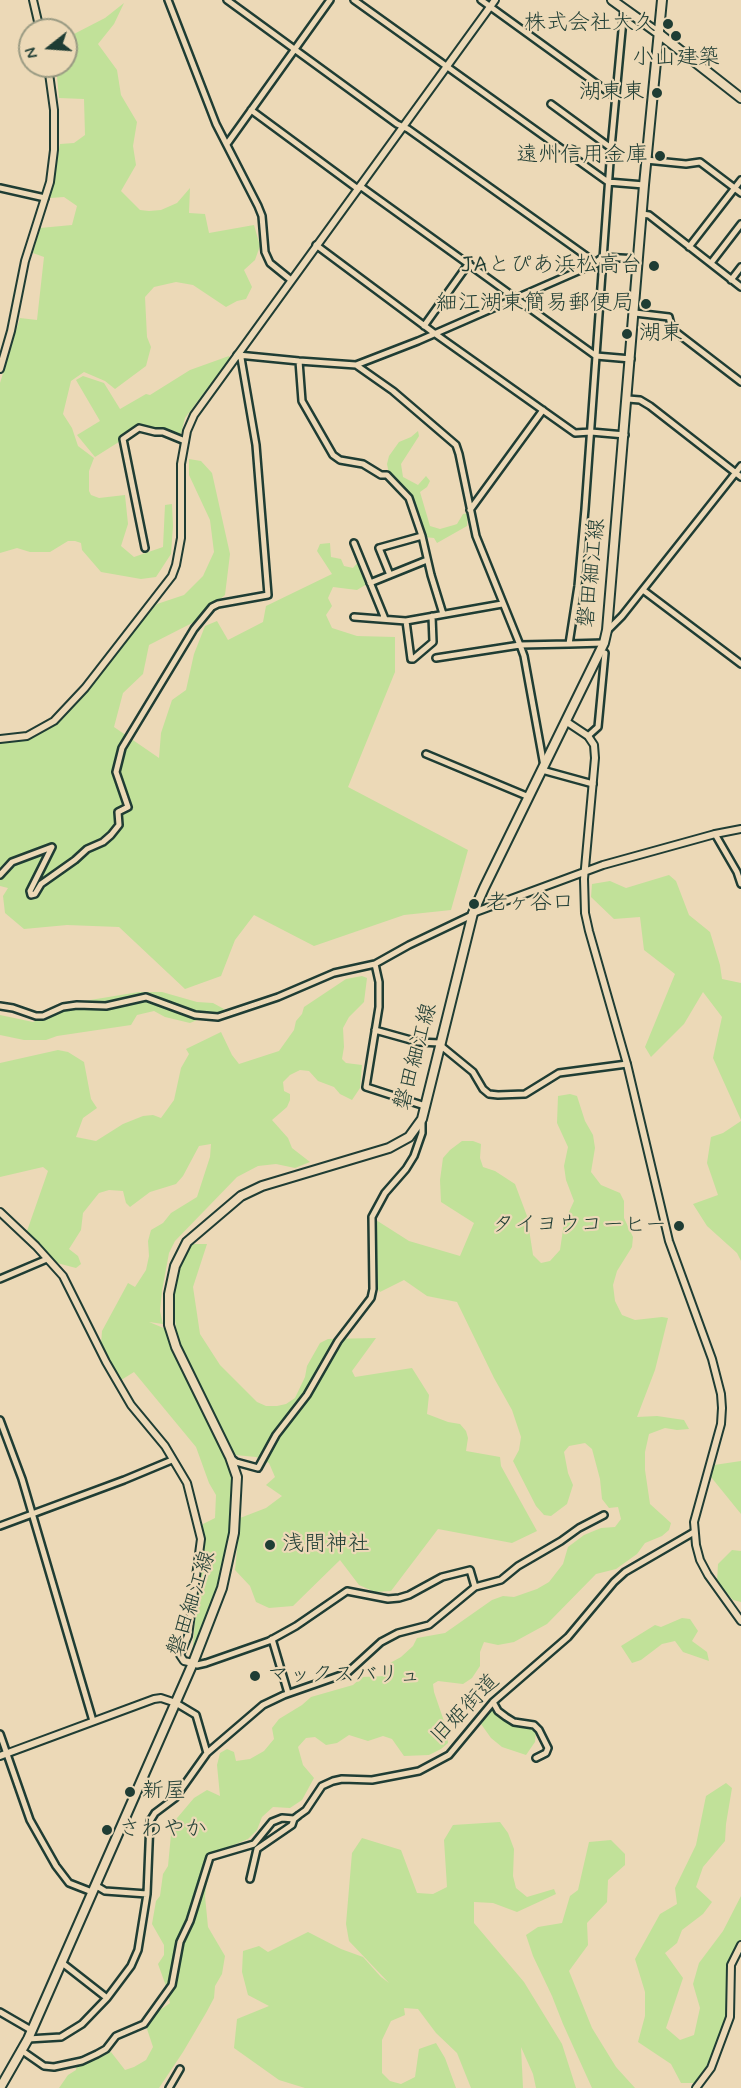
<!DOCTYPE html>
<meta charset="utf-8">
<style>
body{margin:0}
#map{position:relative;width:741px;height:2088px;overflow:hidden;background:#ecd9b7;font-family:Mynerve,sans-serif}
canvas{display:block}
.north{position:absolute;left:18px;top:18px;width:60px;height:60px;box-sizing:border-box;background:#ecd9b7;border:2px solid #9a9b83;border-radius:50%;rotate:253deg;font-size:16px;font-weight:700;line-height:24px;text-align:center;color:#1f3d34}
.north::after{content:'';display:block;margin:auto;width:21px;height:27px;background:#1f3d34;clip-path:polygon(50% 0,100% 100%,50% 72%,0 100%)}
</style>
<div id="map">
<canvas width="741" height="2088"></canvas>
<div class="north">N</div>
</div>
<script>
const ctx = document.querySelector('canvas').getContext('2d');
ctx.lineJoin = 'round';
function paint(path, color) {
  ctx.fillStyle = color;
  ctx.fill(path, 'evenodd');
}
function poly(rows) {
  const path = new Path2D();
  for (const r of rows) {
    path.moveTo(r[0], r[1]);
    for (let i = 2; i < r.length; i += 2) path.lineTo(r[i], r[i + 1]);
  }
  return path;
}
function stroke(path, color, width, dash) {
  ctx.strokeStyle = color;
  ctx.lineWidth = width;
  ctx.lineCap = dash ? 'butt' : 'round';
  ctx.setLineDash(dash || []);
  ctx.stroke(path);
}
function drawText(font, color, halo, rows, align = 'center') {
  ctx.font = font + ' Mynerve,"Klee One",sans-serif';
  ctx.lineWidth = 4.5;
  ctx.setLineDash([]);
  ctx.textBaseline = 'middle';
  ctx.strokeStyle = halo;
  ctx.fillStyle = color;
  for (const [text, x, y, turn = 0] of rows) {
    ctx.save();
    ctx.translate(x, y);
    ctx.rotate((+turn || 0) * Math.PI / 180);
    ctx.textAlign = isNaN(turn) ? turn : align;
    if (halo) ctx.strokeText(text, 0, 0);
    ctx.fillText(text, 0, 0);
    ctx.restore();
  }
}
const green = poly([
 [124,3,114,24,98,44,117,70,121,95,137,122,133,146,136,165,121,191,140,210,149,211,161,210,177,203,190,188,189,213,205,214,209,233,254,225,260,246,255,260,244,270,252,287,246,299,237,301,226,307,193,285,176,282,154,287,145,297,147,337,151,347,146,366,115,389,105,381,84,372,71,381,63,414,72,428,78,446,94,458,89,471,89,491,91,495,99,498,125,495,128,524,121,546,134,557,163,547,165,505,172,504,173,526,171,554,156,577,141,579,101,572,82,550,81,543,75,541,68,541,50,552,30,552,17,548,0,553,0,383,20,318,37,320,44,257,33,253,40,228,72,225,77,206,64,197,50,198,60,144,74,143,85,135,84,99,59,98,56,66,66,66,66,36,72,35,105,18],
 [229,356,230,358,185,418,179,441,162,432,141,428,95,457,77,435,100,421,76,380,83,376,104,383,120,409,146,394,150,395,190,370],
 [418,431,419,436,401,464,403,477,418,485,426,476,430,481,427,487,420,492,430,526,440,529,454,525,457,524,463,514,468,513,467,526,437,543,434,538,424,537,408,492,389,474,387,464,389,456,399,442,411,437],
 [189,459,201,461,212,473,230,554,225,595,196,621,149,645,143,674,123,693,114,727,159,758,161,733,172,700,186,690,194,654,205,626,217,621,228,640,263,622,266,606,332,574,317,551,320,544,330,543,331,557,341,559,344,566,353,568,359,561,367,584,357,590,333,587,328,598,332,606,326,615,332,628,357,636,395,637,395,672,348,787,468,850,451,910,404,915,314,946,254,915,235,940,221,976,185,989,119,927,67,925,24,929,5,913,3,896,8,888,0,886,0,738,41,729,75,699,116,647,157,604,184,595,203,576,214,552,210,520,189,475],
 [669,875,676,881,689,915,710,932,720,965,722,979,741,983,741,1120,713,1058,722,1017,703,992,684,1024,651,1057,645,1047,675,974,644,950,640,917,614,919,591,897,592,884,610,881,626,888],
 [362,976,367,978,364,1002,349,1017,343,1028,344,1047,342,1059,346,1063,362,1065,360,1088,352,1100,340,1094,334,1087,318,1081,309,1071,300,1070,290,1075,283,1082,284,1091,290,1094,290,1100,287,1107,272,1120,288,1138,292,1148,310,1162,295,1168,276,1164,258,1166,237,1177,175,1241,169,1253,162,1291,160,1311,163,1324,149,1322,166,1329,184,1373,223,1452,236,1491,223,1582,192,1657,203,1524,215,1518,216,1495,209,1483,196,1447,134,1372,118,1382,101,1345,102,1331,128,1283,135,1287,146,1270,149,1256,148,1241,151,1230,163,1223,171,1213,197,1197,210,1157,211,1144,199,1146,183,1176,176,1184,150,1192,130,1207,126,1203,123,1191,109,1190,99,1193,83,1213,81,1230,69,1249,78,1256,81,1264,76,1268,57,1263,27,1231,48,1171,43,1167,0,1177,0,1063,58,1050,68,1052,84,1062,91,1099,97,1108,83,1118,76,1137,96,1141,123,1124,143,1116,153,1115,161,1118,174,1100,181,1068,189,1054,186,1049,221,1032,232,1055,239,1064,279,1051,294,1030,296,1021,302,1014,304,1007,346,979],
 [139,992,162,992,197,1002,213,1003,224,1009,222,1016,204,1017,190,1023,165,1017,154,1011,137,1015,131,1025,57,1036,46,1040,24,1040,0,1035,0,1015,33,1022,78,1002],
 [570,1094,577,1096,585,1121,593,1135,595,1148,591,1172,601,1185,620,1193,624,1201,624,1218,633,1237,632,1247,617,1271,613,1285,615,1301,622,1315,635,1320,662,1317,668,1318,655,1370,637,1417,657,1416,684,1420,689,1429,677,1430,665,1428,649,1434,645,1452,645,1470,650,1504,671,1523,669,1530,662,1536,645,1543,637,1554,616,1569,596,1574,547,1624,514,1642,498,1645,484,1642,480,1652,480,1666,472,1678,463,1684,438,1681,433,1684,434,1692,446,1727,448,1743,441,1749,429,1755,404,1756,392,1739,383,1736,368,1741,349,1735,337,1743,326,1745,315,1737,306,1738,298,1747,303,1765,314,1778,302,1800,290,1808,273,1807,262,1817,257,1830,248,1839,217,1852,209,1860,205,1896,208,1927,225,1956,222,1974,215,1986,214,1998,206,2013,183,2052,159,2088,59,2088,68,2075,76,2070,77,2064,95,2060,111,2052,125,2070,134,2067,146,2060,153,2047,146,2026,156,2013,170,2003,166,1986,158,1964,164,1955,164,1945,152,1924,156,1901,160,1896,163,1874,168,1866,172,1824,194,1798,207,1790,220,1796,217,1765,220,1753,227,1749,234,1752,236,1761,250,1759,264,1751,274,1739,272,1728,279,1719,302,1705,311,1697,353,1685,362,1677,386,1676,390,1663,401,1657,413,1646,417,1638,445,1633,492,1600,503,1596,514,1597,537,1589,549,1582,563,1564,568,1547,584,1535,601,1528,615,1527,621,1519,618,1507,609,1508,602,1499,600,1479,592,1449,585,1443,569,1446,564,1452,568,1473,573,1485,567,1504,551,1516,544,1515,536,1506,513,1461,519,1450,521,1437,512,1410,494,1378,457,1302,427,1296,404,1280,380,1292,376,1286,376,1220,409,1241,460,1256,474,1223,441,1202,440,1180,443,1158,450,1150,462,1141,473,1141,481,1144,480,1158,483,1167,495,1171,515,1184,527,1216,533,1255,541,1263,550,1261,560,1250,564,1223,574,1201,566,1180,564,1166,568,1147,557,1123,558,1096],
 [741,1121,741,1261,737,1253,707,1226,693,1204,718,1195,707,1163,711,1137,723,1133],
 [191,1244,207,1244,193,1287,200,1334,220,1365,257,1402,266,1406,277,1406,286,1404,295,1398,305,1377,307,1366,320,1343,328,1339,376,1338,352,1371,355,1377,412,1368,429,1395,427,1414,448,1422,460,1424,466,1431,468,1438,466,1451,500,1457,501,1466,537,1531,512,1543,438,1529,391,1591,375,1592,359,1585,340,1560,293,1606,269,1608,256,1602,250,1586,235,1570,240,1518,266,1508,282,1496,266,1485,275,1477,269,1463,256,1457,235,1455,188,1364,177,1335,173,1302,176,1278],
 [741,1461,741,1514,711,1477,714,1465],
 [732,1550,741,1551,741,1602,733,1600,717,1582,718,1564],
 [682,1618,690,1619,698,1631,692,1641,707,1652,709,1661,683,1652,675,1641,662,1644,641,1660,632,1663,621,1646,655,1625,661,1627],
 [493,1708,511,1723,536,1730,535,1742,526,1755,502,1747,491,1738,481,1724],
 [726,1783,732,1788,726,1824,725,1841,703,1867,696,1887,712,1902,703,1914,682,1930,677,1943,665,1953,683,1978,666,2028,680,2040,694,2035,700,2008,693,1984,699,1963,723,1931,741,1896,741,1944,729,1963,729,2017,713,2054,698,2083,681,2083,671,2064,638,2042,645,2016,645,1992,635,1959,660,1914,677,1904,675,1888,696,1845,706,1796],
 [500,1822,508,1833,514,1849,513,1876,516,1888,527,1897,554,1889,556,1894,517,1912,493,1903,474,1902,474,1923,524,1982,562,2044,576,2088,536,2088,533,2074,521,2047,523,2088,471,2088,457,2053,436,2033,418,2009,404,2008,405,2015,391,2021,382,2040,382,2073,390,2081,401,2084,415,2077,419,2049,436,2043,445,2058,456,2088,305,2088,279,2080,234,2048,237,2019,269,2006,248,1995,242,1972,243,1951,259,1946,268,1952,308,1932,341,1949,363,1957,381,1977,389,1983,349,1941,346,1924,352,1853,362,1838,401,1850,417,1893,433,1894,447,1887,444,1840,453,1825],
 [611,1840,625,1854,625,1865,608,1880,607,1902,587,1923,588,1945,569,1971,592,2028,616,2067,635,2088,592,2088,563,2024,552,1996,533,1956,526,1935,538,1927,562,1923,570,1896,578,1890,589,1842]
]);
const minor = poly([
 [168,0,216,124,258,206,262,216,265,252,270,263,291,280],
 [227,0,397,124,408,129,596,263],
 [354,0,608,182,644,185],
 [481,0,615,97],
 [551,104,611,148],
 [251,110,358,189],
 [227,144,330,0],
 [646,160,686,164,700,162,741,193],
 [360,186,596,356,631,359],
 [0,188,45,198],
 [642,214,649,215,741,287],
 [316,245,434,333,575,433,591,432,625,435],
 [689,247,741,180],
 [711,263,741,224],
 [731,280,741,267],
 [635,313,669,317,672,329,741,382],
 [424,326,469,263],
 [238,355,299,361,356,365,393,391,456,445,459,454,476,536,520,645,436,658],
 [299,361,302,401,333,455,340,460,363,464,381,475,387,475,409,498,422,536,431,575,443,614],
 [356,365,418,341,592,265,603,257,638,259],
 [628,399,640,400,650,406,741,477],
 [470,510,543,410],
 [354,543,385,619],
 [145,548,123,439,139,428,155,432,163,432,185,441],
 [390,575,379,548,422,536],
 [370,583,427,560],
 [643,590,741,664],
 [354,617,406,621,502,604],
 [406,621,411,659,413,659,433,642,432,616],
 [608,630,622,616,741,466],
 [604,643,569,644,578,586,585,509,611,148,624,9],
 [588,736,598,727,605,653],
 [426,754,529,797],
 [544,766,524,656,520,645,569,644],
 [542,770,593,784],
 [715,834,737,872,741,884],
 [0,875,12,862,52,847,30,891,31,895,35,894,41,884,75,860,87,849,103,842,111,835,119,825,118,812,128,807,116,772,122,748,194,629,212,607,218,604,268,595,256,445,241,358,237,355],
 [375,964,379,982,379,1007,366,1087,425,1106],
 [0,1006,13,1008,36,1016,43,1016,63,1007,77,1005,106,1006,146,997,195,1015,218,1017,278,997,334,973,375,964,409,945,472,915],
 [375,1030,418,1042,440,1043],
 [440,1045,473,1072,483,1089,489,1094,498,1095,525,1094,559,1073,627,1064],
 [0,1279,47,1259],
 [0,1420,22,1479,93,1721],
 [231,1458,236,1462,258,1468,276,1435,307,1395,338,1341,371,1298,373,1289,372,1217,385,1193,406,1169,414,1156,422,1133,422,1119],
 [0,1526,124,1480,172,1460],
 [272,1639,288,1693],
 [193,1663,197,1665,206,1663,269,1641,296,1626,347,1591,388,1599,399,1598,409,1595,442,1577,470,1570,475,1587],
 [493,1702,498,1711,506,1717,514,1722,534,1725,539,1730,548,1748,546,1753,536,1758],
 [0,1734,30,1820,56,1866,69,1883,92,1892],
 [207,1753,263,1705,284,1695,347,1673,381,1642,398,1633,429,1625,475,1587,501,1580,518,1566,561,1541,579,1528,604,1515],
 [250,1879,257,1849,292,1825,294,1819],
 [95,1885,105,1891,147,1894],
 [61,1962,107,1998],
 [0,2012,31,2030],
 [28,2039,61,2037,82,2024,107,1998,131,1966,138,1950,147,1894,150,1821,155,1813,175,1798,207,1753,196,1715,176,1703],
 [21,2050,44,2066,54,2067,82,2061,97,2054,106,2049,116,2036,144,2024,172,1985,180,1942,190,1921,210,1857,254,1844,272,1822,282,1818,294,1819,299,1815,306,1810,322,1786,333,1781,342,1779,372,1780,419,1771,449,1755,493,1702,568,1637,614,1582,625,1572,694,1532],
 [169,2088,180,2069]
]);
const tertiary = poly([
 [33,0,40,30],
 [0,369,11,331,25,261,50,182,54,150,54,110,48,66],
 [567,722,588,736,594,745,595,758,584,879,585,913,589,931,627,1064,669,1241,712,1359,721,1394,722,1408,721,1424,694,1522,696,1545,700,1560,708,1575,741,1621],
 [0,739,27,736,54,721,85,688,172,576,176,565,181,538,181,464,187,431,194,415,495,0],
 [473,913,603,865,715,834,741,829],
 [0,1212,36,1246,63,1276,106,1362,131,1405,165,1446,187,1483,201,1539,188,1636,180,1655,184,1661,193,1663],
 [0,1756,154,1699,161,1698,176,1703],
 [696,2088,711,2068,730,2017,731,1965,741,1945]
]);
const secondary = poly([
 [612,0,658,33,741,98],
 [0,2088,28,2039,193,1663,222,1588,234,1533,237,1477,230,1457,176,1347,169,1325,169,1294,175,1266,187,1242,241,1196,262,1186,389,1148,409,1137,422,1119,473,913,484,888,604,643,607,630,644,185,662,0]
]);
const markers = [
 [668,24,6,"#1f3d34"],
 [676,36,6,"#1f3d34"],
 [657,93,6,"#1f3d34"],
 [660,156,6,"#1f3d34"],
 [654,266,6,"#1f3d34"],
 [646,304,6,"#1f3d34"],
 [627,334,6,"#1f3d34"],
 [474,904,6,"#1f3d34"],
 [679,1226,6,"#1f3d34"],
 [270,1545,6,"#1f3d34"],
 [255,1676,6,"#1f3d34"],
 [130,1792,6,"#1f3d34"],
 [107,1830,6,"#1f3d34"]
];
const poiNames = [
 ["株式会社大久",656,24],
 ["小山建築",676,59,"center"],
 ["湖東東",645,93],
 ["遠州信用金庫",648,156],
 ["JAとぴあ浜松高台",642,266],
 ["細江湖東簡易郵便局",634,304],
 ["湖東",639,334,"left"],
 ["老ヶ谷口",486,904,"left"],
 ["タイヨウコーヒー",667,1226],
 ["浅間神社",282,1545,"left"],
 ["マックスバリュ",267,1676,"left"],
 ["新屋",142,1792,"left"],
 ["さわやか",119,1830,"left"]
];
const streetNames = [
 ["磐田細江線",593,573,-84],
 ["磐田細江線",417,1057,-75],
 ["磐田細江線",193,1604,-72],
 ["旧姫街道",466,1710,-46]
];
paint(green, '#c1e199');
stroke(minor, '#1f3d34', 10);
stroke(tertiary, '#1f3d34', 10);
stroke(secondary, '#1f3d34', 12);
stroke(minor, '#ecd9b7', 5);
stroke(tertiary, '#ecd9b7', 6);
stroke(secondary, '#ecd9b7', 8);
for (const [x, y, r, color] of markers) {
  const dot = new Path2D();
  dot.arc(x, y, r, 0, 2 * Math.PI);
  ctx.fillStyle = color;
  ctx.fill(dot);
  stroke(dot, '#ecd9b7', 2);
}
drawText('22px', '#1f3d34', '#ecd9b7', poiNames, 'right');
drawText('22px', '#1f3d34', '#ecd9b7', streetNames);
</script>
